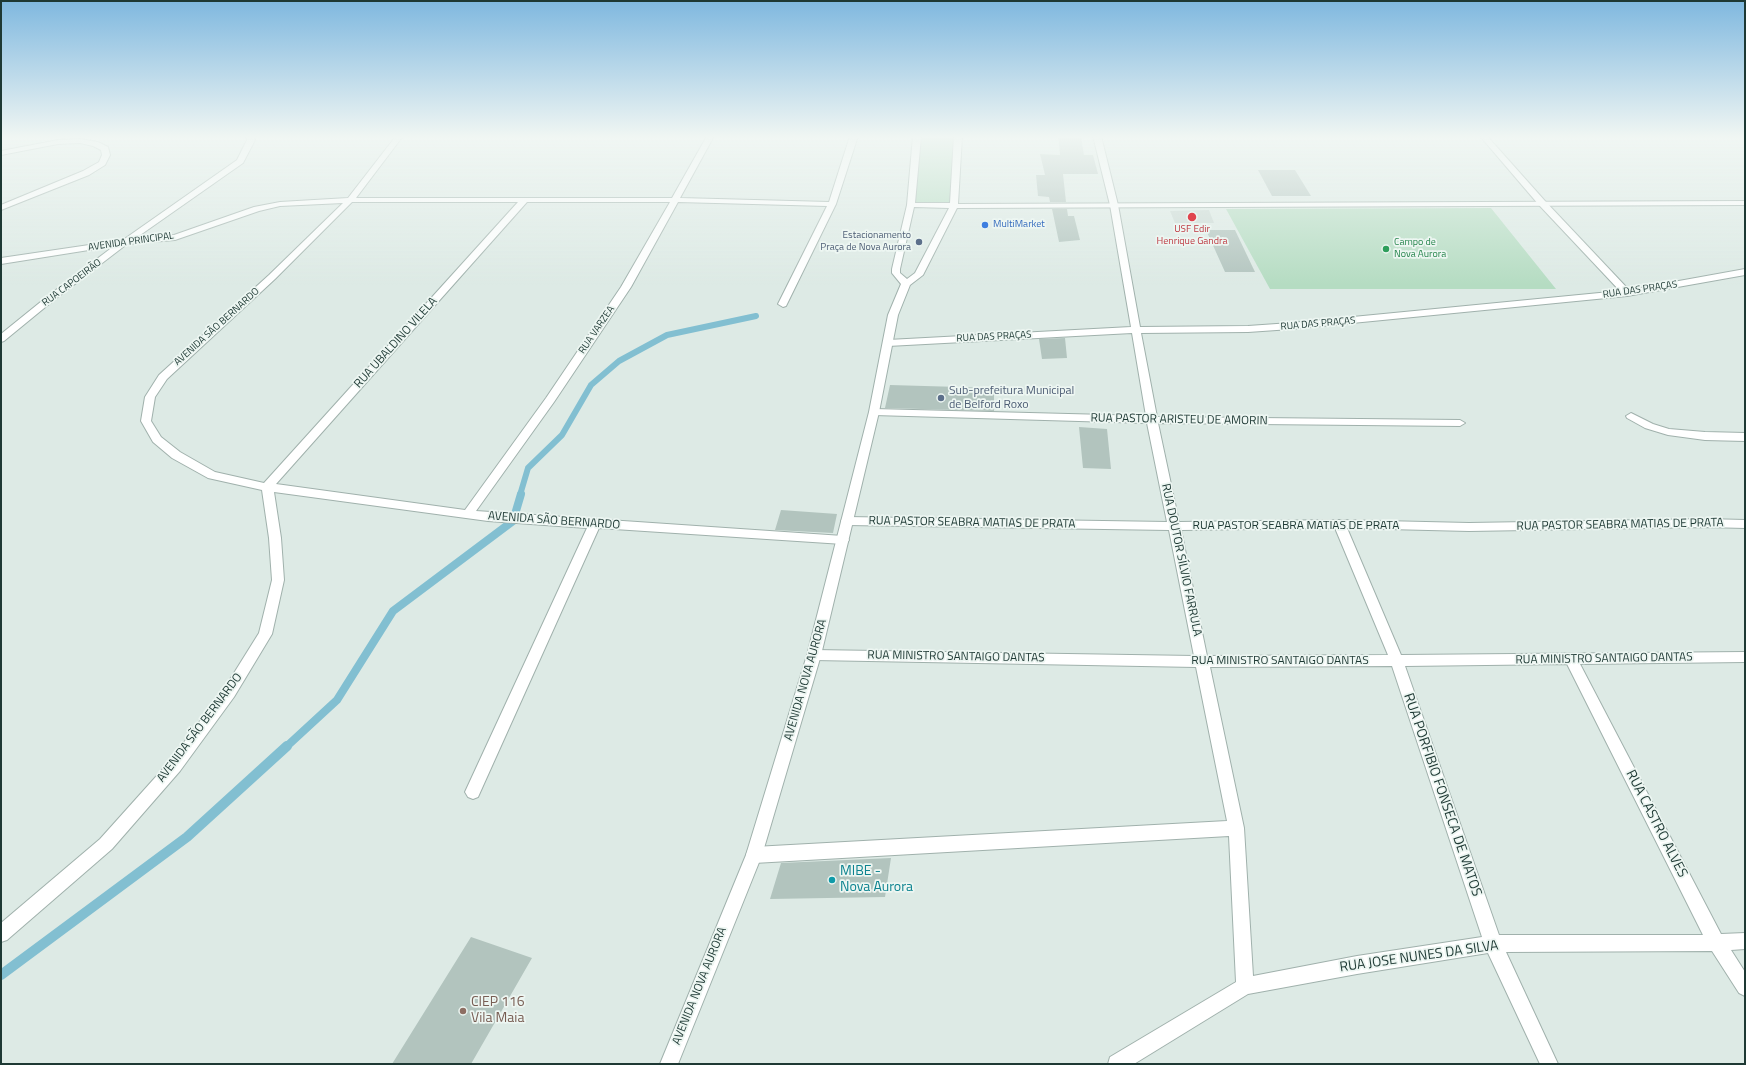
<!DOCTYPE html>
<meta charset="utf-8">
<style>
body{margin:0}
#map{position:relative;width:1746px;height:1065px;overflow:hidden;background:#ddeae5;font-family:"Titillium Web",sans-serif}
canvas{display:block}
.frame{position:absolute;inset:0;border:2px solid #1e3934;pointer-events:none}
</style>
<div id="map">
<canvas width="1746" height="1065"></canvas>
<div class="frame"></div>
</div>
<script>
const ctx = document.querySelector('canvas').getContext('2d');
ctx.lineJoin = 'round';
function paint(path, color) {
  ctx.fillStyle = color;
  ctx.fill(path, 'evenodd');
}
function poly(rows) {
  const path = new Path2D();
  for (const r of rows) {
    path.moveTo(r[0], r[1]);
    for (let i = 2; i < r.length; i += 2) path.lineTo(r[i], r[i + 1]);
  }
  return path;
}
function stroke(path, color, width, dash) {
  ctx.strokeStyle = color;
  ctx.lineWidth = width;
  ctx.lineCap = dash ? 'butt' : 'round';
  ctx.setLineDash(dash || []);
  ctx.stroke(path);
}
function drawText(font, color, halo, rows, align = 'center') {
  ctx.font = font + ' "Titillium Web",sans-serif';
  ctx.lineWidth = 3.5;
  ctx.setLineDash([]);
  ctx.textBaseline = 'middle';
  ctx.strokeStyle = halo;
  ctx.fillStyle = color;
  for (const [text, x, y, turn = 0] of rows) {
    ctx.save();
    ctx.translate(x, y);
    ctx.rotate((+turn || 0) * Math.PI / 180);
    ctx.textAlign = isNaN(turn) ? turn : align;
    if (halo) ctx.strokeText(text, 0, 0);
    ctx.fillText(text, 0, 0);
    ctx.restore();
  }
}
const built = poly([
 [1209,210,1214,223,1175,223,1170,211]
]);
const green = poly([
 [917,136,958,136,954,206,911,205],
 [1491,208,1556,289,1270,289,1226,209]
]);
const streamFar2 = poly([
 [520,495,528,468,562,435,591,385,619,361,667,335,756,316]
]);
const streamFar1 = poly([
 [286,747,337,700,393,611,513,521,521,494]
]);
const stream = poly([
 [1,975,187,837,287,746]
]);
const building = poly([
 [1058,136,1081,136,1084,155,1093,155,1098,174,1063,174,1066,202,1050,202,1049,197,1038,196,1036,175,1045,175,1040,154,1060,155],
 [1258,170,1295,170,1311,196,1272,196],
 [1052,209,1067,209,1068,216,1074,216,1080,240,1059,242],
 [1206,230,1235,230,1255,272,1225,272],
 [1065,338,1067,358,1042,359,1039,339],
 [890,385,994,388,994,411,885,408],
 [1079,427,1107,429,1111,469,1083,468],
 [781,510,837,514,833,533,775,530],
 [891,858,885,897,770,899,781,863],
 [471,937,532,958,471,1064,392,1064]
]);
const minor = poly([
 [246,136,254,136,255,140,243,163,136,238,174,235,254,207,280,202,348,198,396,136,403,136,356,198,672,198,707,136,714,136,680,198,829,202,850,136,858,136,836,204,786,306,783,307,778,304,827,206,678,202,631,287,554,402,476,511,843,536,847,537,849,540,847,543,843,544,599,528,478,797,473,799,468,797,465,792,587,528,488,521,274,492,281,538,284,580,272,634,234,697,180,771,112,849,7,940,1,942,1,923,100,839,170,761,224,689,259,633,272,580,269,538,262,490,208,478,172,458,153,442,141,421,145,397,159,375,269,275,343,203,280,206,259,211,175,240,127,244,54,300,4,341,1,342,1,334,48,296,114,246,1,264,1,258,123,240,237,160,247,140,246,136],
 [352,202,518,202,264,483,215,472,180,452,161,437,151,421,155,397,167,379,275,279,352,202],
 [527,202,670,202,621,287,546,398,465,510,276,484,527,202],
 [1093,136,1101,136,1118,205,1140,327,1248,326,1291,323,1620,291,1539,205,1480,136,1487,136,1545,201,1629,290,1745,269,1745,275,1627,296,1291,329,1248,332,1141,333,1157,417,1460,420,1465,423,1460,426,1158,423,1179,522,1339,520,1469,523,1706,519,1745,520,1745,528,1706,527,1469,531,1347,528,1401,655,1745,652,1745,662,1580,664,1721,934,1745,933,1745,949,1731,950,1745,972,1745,996,1739,993,1712,951,1506,952,1558,1064,1540,1064,1488,953,1357,974,1248,994,1134,1064,1108,1064,1110,1057,1236,982,1229,836,754,863,748,860,746,855,748,850,754,847,1227,821,1196,667,814,660,809,659,807,655,809,651,814,650,1194,656,1169,530,847,525,843,524,841,521,843,518,847,517,1167,522,1147,423,874,415,869,412,874,409,1146,416,1132,333,888,346,883,343,888,340,1131,327,1110,205,1093,136],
 [1335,528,1388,655,1207,656,1181,530,1335,528],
 [1567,664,1703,935,1499,935,1405,666,1567,664],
 [1392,666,1482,937,1357,956,1253,976,1244,828,1210,667,1392,666],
 [80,139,98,142,108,147,110,155,105,165,89,175,1,210,1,205,83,171,99,162,102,155,101,150,93,146,80,143,58,144,1,155,1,151,58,140,80,139],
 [1631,413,1653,424,1669,429,1705,432,1745,433,1745,441,1705,440,1668,435,1645,428,1627,418,1626,416,1631,413]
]);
const tertiary = poly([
 [913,136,921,136,915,203,950,203,954,136,962,136,958,204,1745,201,1745,205,957,208,923,275,910,285,898,315,879,412,821,655,762,855,678,1064,660,1064,746,855,807,655,869,412,888,315,901,284,892,273,892,269,907,205,913,136],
 [914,207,949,208,915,273,907,279,900,273,900,269,914,207]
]);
const markers = [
 [1192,217,5,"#e0444e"],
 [985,225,4,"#3f7fe0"],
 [919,242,4,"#5c6f8a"],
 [1386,249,4,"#2e9e5b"],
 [941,398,4,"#5c6f8a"],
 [832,880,4,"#0f9aa8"],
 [463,1011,4,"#8d6e63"]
];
const farShopnames = [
 ["MultiMarket",993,225]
];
const farHealthnames = [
 ["USF Edir",1192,230],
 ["Henrique Gandra",1192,242]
];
const farServicenames = [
 ["Estacionamento",911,236],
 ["Praça de Nova Aurora",911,248]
];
const farStreetnames = [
 ["AVENIDA PRINCIPAL",131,242,-8],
 ["RUA CAPOEIRÃO",72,283,-37],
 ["RUA DAS PRAÇAS",1640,290,-8],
 ["RUA DAS PRAÇAS",1318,324,-5],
 ["AVENIDA SÃO BERNARDO",217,327,-42],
 ["RUA VARZEA",597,330,-56],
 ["RUA DAS PRAÇAS",994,337,-3]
];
const farLeisurenames = [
 ["Campo de",1394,243],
 ["Nova Aurora",1394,255]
];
const streetNames = [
 ["RUA UBALDINO VILELA",396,343,-48],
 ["RUA PASTOR ARISTEU DE AMORIN",1179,420,1],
 ["AVENIDA SÃO BERNARDO",554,521,4],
 ["RUA PASTOR SEABRA MATIAS DE PRATA",972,523,1],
 ["RUA PASTOR SEABRA MATIAS DE PRATA",1620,525,-1],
 ["RUA PASTOR SEABRA MATIAS DE PRATA",1296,526],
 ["RUA DOUTOR SÍLVIO FARRULA",1181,560,78],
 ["RUA MINISTRO SANTAIGO DANTAS",956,657,1],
 ["RUA MINISTRO SANTAIGO DANTAS",1604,659,-1],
 ["RUA MINISTRO SANTAIGO DANTAS",1280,661],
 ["AVENIDA NOVA AURORA",806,680,-74],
 ["AVENIDA SÃO BERNARDO",200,728,-53],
 ["AVENIDA NOVA AURORA",700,986,-68]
];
const serviceNames = [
 ["Sub-prefeitura Municipal",949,391],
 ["de Belford Roxo",949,405]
];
const nearStreetnames = [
 ["RUA PORFIBIO FONSECA DE MATOS",1442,795,71],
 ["RUA CASTRO ALVES",1656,824,63],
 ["RUA JOSE NUNES DA SILVA",1419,957,-8]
];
const nearCulturenames = [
 ["MIBE -",840,872],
 ["Nova Aurora",840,888]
];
const nearEducationnames = [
 ["CIEP 116",471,1003],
 ["Vila Maia",471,1019]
];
paint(built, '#cbd9d4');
paint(green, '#b5dcc2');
stroke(streamFar2, '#82bfd1', 6);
stroke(streamFar1, '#82bfd1', 8);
stroke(stream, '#82bfd1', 10);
paint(building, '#b2c4be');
stroke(minor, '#a0b1ac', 2);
stroke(tertiary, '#a0b1ac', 2);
paint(minor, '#fff');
paint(tertiary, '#fff');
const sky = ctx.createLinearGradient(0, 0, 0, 285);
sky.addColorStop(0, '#7fb8df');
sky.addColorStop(0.48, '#f0f6f3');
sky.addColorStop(1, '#f0f6f300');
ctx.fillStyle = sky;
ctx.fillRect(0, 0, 1746, 285);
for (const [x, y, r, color] of markers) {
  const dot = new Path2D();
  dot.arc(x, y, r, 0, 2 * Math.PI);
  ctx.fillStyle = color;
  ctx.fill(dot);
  stroke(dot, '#edf6f2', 1.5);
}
drawText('10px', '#366cbe', '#edf6f2', farShopnames, 'left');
drawText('10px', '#be3a42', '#edf6f2', farHealthnames);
drawText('10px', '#4e5e75', '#edf6f2', farServicenames, 'right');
drawText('10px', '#1e3934', '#edf6f2', farStreetnames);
drawText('10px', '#27864d', '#edf6f2', farLeisurenames, 'left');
drawText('12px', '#1e3934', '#edf6f2', streetNames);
drawText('12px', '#4e5e75', '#edf6f2', serviceNames, 'left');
drawText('14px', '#1e3934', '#edf6f2', nearStreetnames);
drawText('14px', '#0d838f', '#edf6f2', nearCulturenames, 'left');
drawText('14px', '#785e54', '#edf6f2', nearEducationnames, 'left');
</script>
